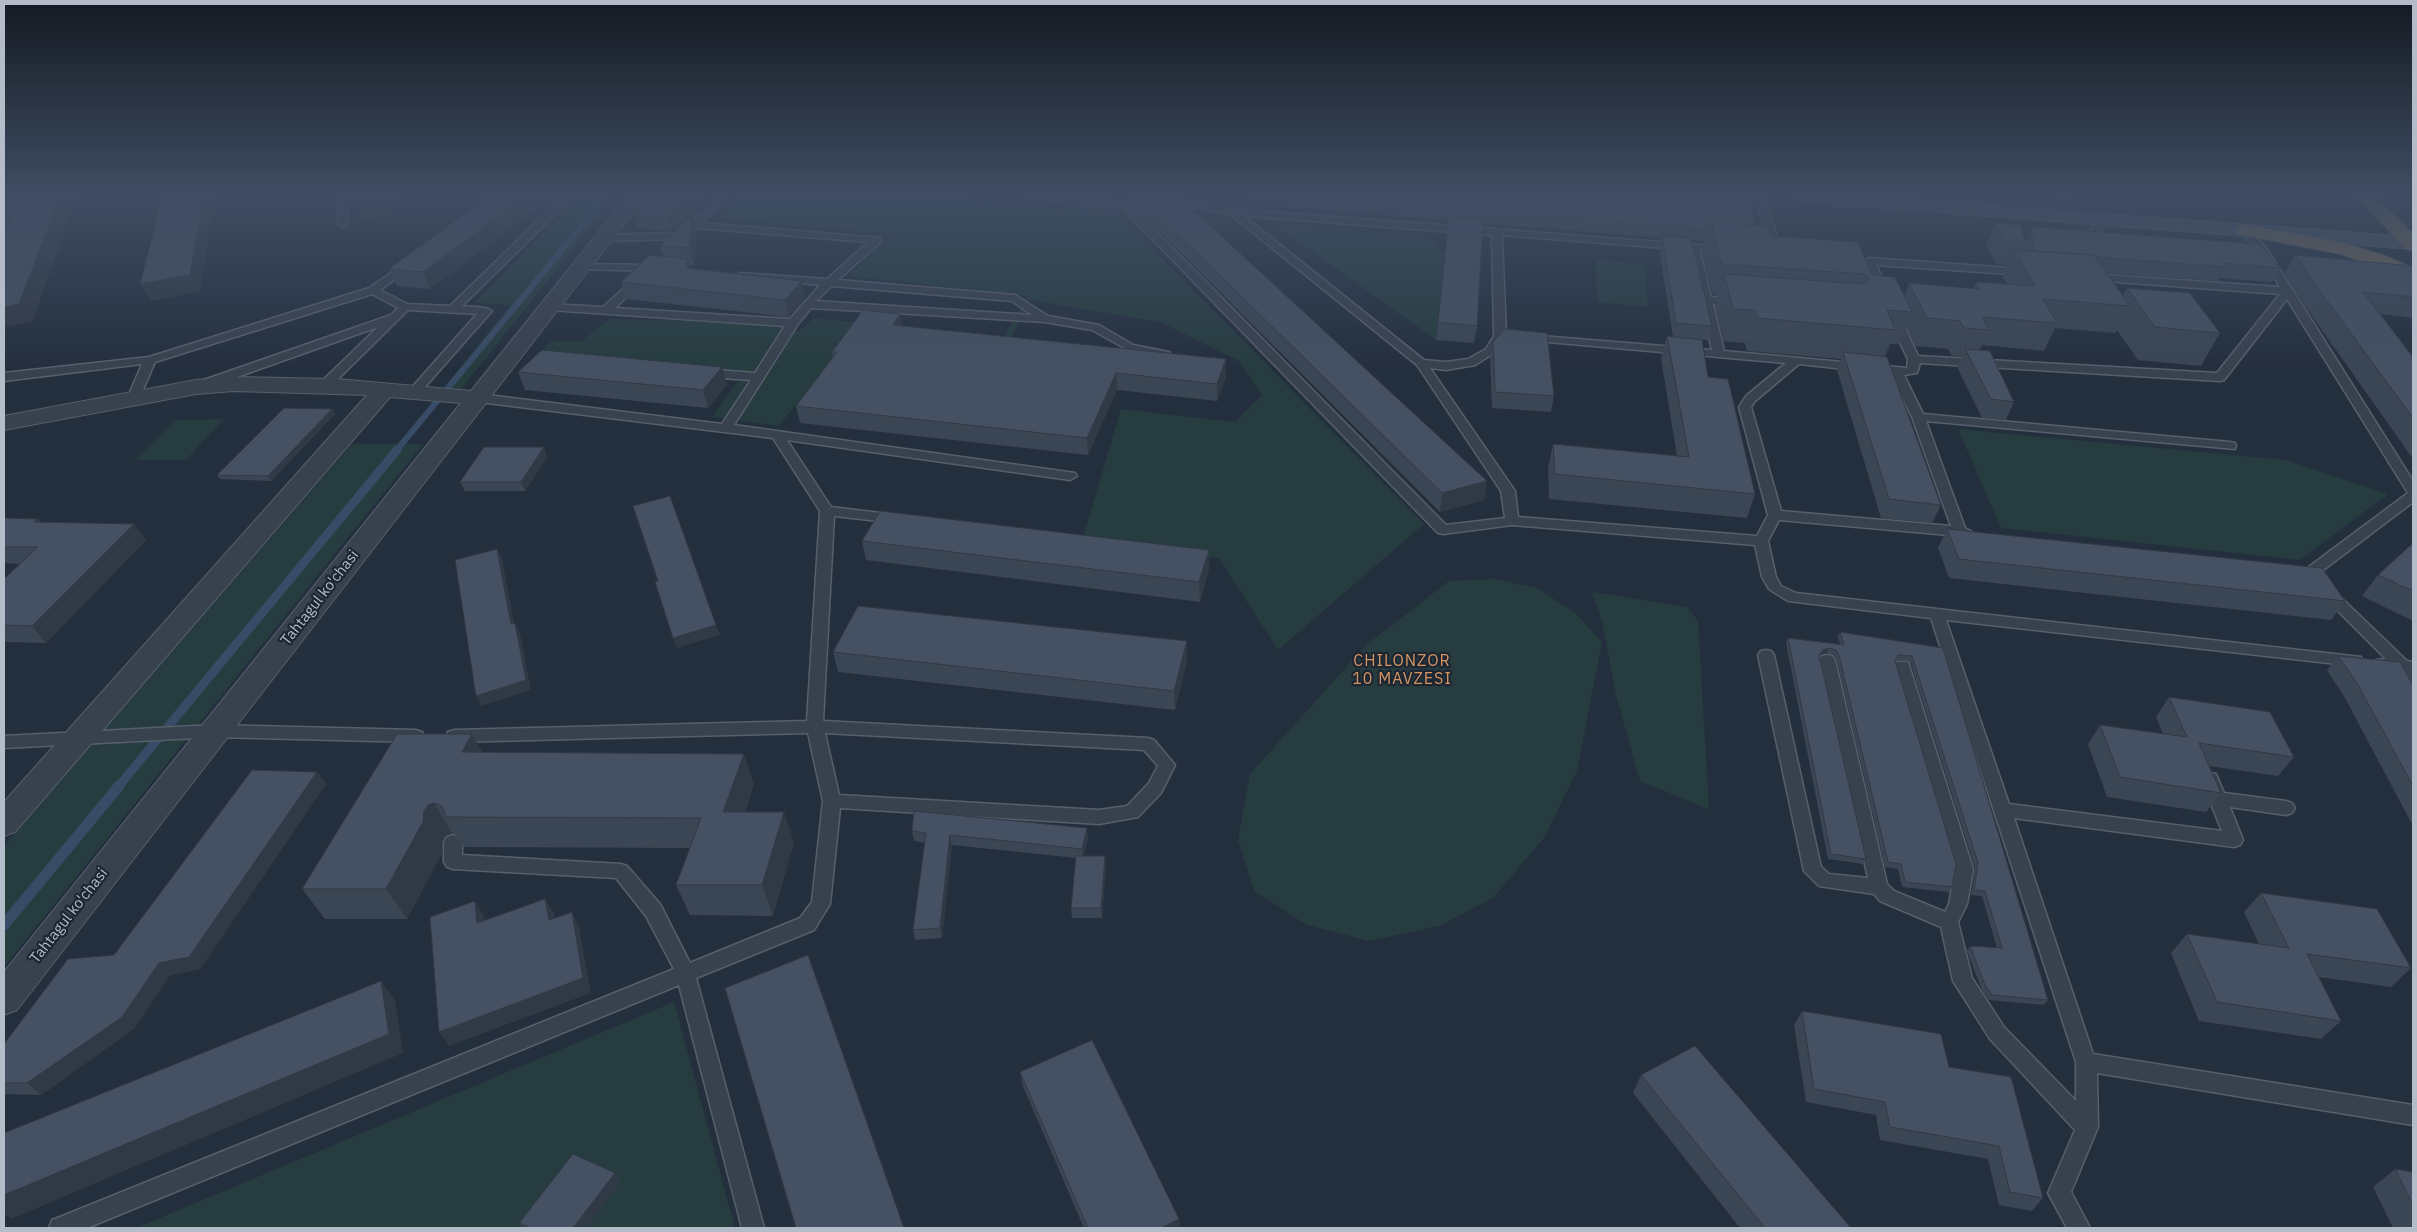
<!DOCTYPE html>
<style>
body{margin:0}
#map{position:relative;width:2417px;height:1232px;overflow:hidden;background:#242f3e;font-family:"IBM Plex Sans",sans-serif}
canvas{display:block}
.frame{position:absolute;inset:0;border:5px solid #b4bcc9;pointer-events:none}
</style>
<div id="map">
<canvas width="2417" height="1232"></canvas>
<div class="frame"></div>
</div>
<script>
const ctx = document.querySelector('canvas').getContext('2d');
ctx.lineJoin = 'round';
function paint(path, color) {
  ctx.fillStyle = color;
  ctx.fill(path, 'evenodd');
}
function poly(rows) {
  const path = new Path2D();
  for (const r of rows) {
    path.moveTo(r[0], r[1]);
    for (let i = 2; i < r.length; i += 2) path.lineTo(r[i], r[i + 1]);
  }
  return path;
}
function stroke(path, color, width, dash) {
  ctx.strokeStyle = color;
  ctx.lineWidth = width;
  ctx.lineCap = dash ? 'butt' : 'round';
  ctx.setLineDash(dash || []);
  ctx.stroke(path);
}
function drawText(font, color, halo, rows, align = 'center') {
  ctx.font = font + ' "IBM Plex Sans",sans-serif';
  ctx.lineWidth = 4.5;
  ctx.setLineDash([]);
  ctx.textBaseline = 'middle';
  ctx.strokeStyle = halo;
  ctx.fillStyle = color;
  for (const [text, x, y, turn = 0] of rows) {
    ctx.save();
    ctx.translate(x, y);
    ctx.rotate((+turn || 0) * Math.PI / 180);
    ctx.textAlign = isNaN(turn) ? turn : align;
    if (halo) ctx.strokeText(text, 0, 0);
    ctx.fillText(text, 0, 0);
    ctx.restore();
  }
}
const green = poly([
 [579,197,614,197,459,392,441,391,511,305,474,303],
 [739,197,946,197,1118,214,1424,524,1278,650,1219,558,1082,541,1121,409,1235,422,1262,395,1239,361,1161,322,1030,300,1010,339,859,324,815,384,778,426,712,417,738,381,531,363,551,341,582,341,609,319,793,323,798,332,814,318,1004,338,1027,296,848,276,892,234,718,219],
 [1275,224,1428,237,1444,254,1436,340],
 [1595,260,1644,264,1648,307,1598,302],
 [224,419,186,460,135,460,175,420],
 [1958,429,2285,460,2388,494,2300,560,2001,528],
 [352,444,423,444,4,967,4,846],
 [1494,579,1537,588,1575,613,1602,642,1577,771,1544,838,1493,898,1439,926,1369,941,1307,925,1254,891,1238,840,1250,774,1366,645,1449,581],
 [1592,592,1687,607,1698,621,1709,809,1640,781,1616,695,1602,621],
 [674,1002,735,1228,136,1228]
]);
const streamFar2 = poly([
 [396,451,604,199]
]);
const streamFar1 = poly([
 [118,787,397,450]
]);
const stream = poly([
 [4,925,119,786]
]);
const lane = poly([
 [14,197,24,197,9,234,4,237,4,222,14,197],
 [337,197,347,197,347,226,343,227,338,224,337,197],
 [562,197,573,197,462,306,486,308,492,311,417,396,409,396,407,393,477,314,408,310,328,389,324,390,318,386,320,383,378,327,206,388,202,389,196,385,198,382,391,315,398,308,372,294,155,362,139,399,133,403,127,399,142,364,4,381,4,373,149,357,369,288,409,261,414,264,413,266,380,290,407,304,450,306,562,197],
 [717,197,728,197,702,223,881,238,881,242,838,280,1015,295,1048,316,1099,325,1133,345,1169,352,1171,354,1165,358,1130,351,1092,330,1045,322,811,308,798,324,734,425,1075,473,1077,476,1070,480,787,440,831,507,897,515,904,519,897,523,834,516,823,721,1148,738,1154,740,1175,765,1161,793,1138,817,1099,824,840,808,830,904,814,930,696,978,764,1228,742,1228,679,985,87,1228,49,1228,52,1220,60,1217,674,969,646,916,616,878,453,869,447,867,444,862,444,842,447,837,453,835,459,837,462,842,462,855,621,864,627,866,660,904,690,963,800,918,812,902,823,801,808,733,454,742,448,740,446,736,448,732,454,730,807,721,820,511,773,438,479,402,473,398,479,394,722,424,751,380,705,377,699,373,705,369,755,373,785,326,550,310,544,307,550,304,603,307,635,278,639,277,644,280,643,282,615,308,790,319,820,285,743,278,739,277,739,273,827,279,868,242,697,228,683,239,604,241,599,238,604,235,680,233,717,197],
 [832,286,1012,301,1032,315,816,301,832,286],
 [825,733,1144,750,1158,766,1149,783,1127,806,1099,810,839,795,825,733],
 [1030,197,1069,197,1124,202,1133,197,1146,197,1131,206,1446,525,1505,518,1501,491,1417,365,1230,214,1182,206,1164,197,1177,197,1187,201,1233,209,1724,247,1729,250,1728,252,1700,251,1711,297,1736,299,1742,302,1736,305,1713,304,1724,351,1907,368,1908,359,1888,317,1890,315,1894,314,1900,317,1918,356,2217,373,2280,294,2090,280,2085,277,2090,274,2280,287,2257,250,2239,230,2244,227,2248,228,2266,248,2413,481,2413,502,2314,577,2301,578,2294,573,2296,570,2306,569,2408,493,2287,299,2224,380,2220,381,1920,363,1917,373,1904,375,1923,414,2230,442,2235,443,2236,446,2235,449,1926,421,1965,528,1972,532,1970,535,1960,536,1779,520,1768,541,1776,577,1781,586,1796,593,2361,657,2363,661,2361,665,2355,666,1946,620,2009,804,2222,831,2201,779,2204,774,2210,773,2216,774,2224,793,2286,801,2292,803,2295,808,2292,813,2286,815,2230,807,2243,840,2240,845,2234,847,2014,818,2093,1054,2413,1105,2413,1125,2097,1073,2098,1127,2071,1192,2090,1228,2067,1228,2048,1193,2075,1130,1990,1039,1953,981,1941,927,1880,901,1874,894,1819,886,1804,871,1758,655,1761,651,1766,650,1771,651,1774,655,1821,867,1829,874,1868,878,1819,660,1822,656,1827,655,1832,656,1835,660,1887,884,1894,891,1945,912,1949,904,1955,869,1894,666,1896,662,1908,662,1973,869,1967,904,1958,922,1972,978,2004,1027,2076,1101,2076,1062,1931,618,1788,601,1769,589,1762,577,1755,545,1512,525,1443,534,1438,533,1122,208,1035,200,1030,197],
 [1244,216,1492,235,1494,336,1486,349,1468,359,1446,362,1424,360,1244,216],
 [1502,235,1689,250,1712,350,1529,335,1523,338,1525,340,1786,363,1746,396,1739,407,1768,515,1757,536,1518,517,1515,491,1430,368,1446,370,1475,365,1494,353,1506,336,1502,235],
 [1799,364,1891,374,1912,417,1951,526,1781,511,1751,407,1755,401,1799,364],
 [1755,197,1765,197,1782,253,1781,255,1777,256,1772,253,1755,197],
 [2104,217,2109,220,2099,234,2074,239,2074,235,2091,230,2100,218,2104,217],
 [1869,258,2025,269,2030,272,2025,275,1876,265,1889,293,1884,296,1879,293,1864,261,1869,258],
 [581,264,657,265,662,268,657,271,577,269,577,265,581,264],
 [2326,586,2331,588,2407,661,2413,662,2413,690,2407,688,2398,671,2376,668,2374,664,2376,660,2386,659,2321,594,2319,591,2326,586],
 [215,725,416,730,422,732,424,736,422,740,416,742,215,737,4,748,4,736,215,725]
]);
const street = poly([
 [627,197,645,197,17,1010,4,1015,4,972,461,403,390,397,15,832,4,836,4,802,367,395,234,391,196,394,4,430,4,416,196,380,234,377,337,379,471,391,627,197]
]);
const secondary = poly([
 [1796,197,1878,197,2413,237,2413,249,1805,202,1799,201,1796,197]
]);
const highway = poly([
 [2357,197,2376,197,2413,234,2413,251,2406,249,2357,197],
 [2244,224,2344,243,2386,256,2413,268,2413,281,2340,254,2237,234,2235,230,2237,226,2244,224]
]);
const wall = poly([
 [488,197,551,197,430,289,397,286,389,269],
 [651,197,708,197,671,231,638,228,634,213],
 [1134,197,1179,197,1487,481,1484,500,1440,512,1134,206],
 [1250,197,1748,197,1756,225,1771,236,1872,275,1905,296,1909,283,1973,289,1976,282,2007,284,2002,276,2007,265,1996,264,1986,246,1996,223,2026,242,2031,230,2280,268,2272,282,2219,278,2218,281,2106,273,2123,296,2127,288,2220,333,2201,366,2138,360,2117,330,2116,333,2055,328,2044,351,1982,345,1979,350,2014,402,2006,420,1982,418,1957,367,1962,357,1952,356,1948,349,1915,346,1906,327,1899,344,1890,344,1885,357,1941,505,1932,523,1881,518,1837,370,1841,359,1747,351,1745,343,1724,341,1715,306,1718,296,1713,295,1702,252,1705,242,1691,240,1712,326,1708,340,1673,337,1659,249,1662,238,1483,223,1477,326,1474,343,1436,340,1449,220,1249,204],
 [2046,197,2072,197,2071,199],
 [697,231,694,265,690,265,691,269,806,298,789,317,626,299,621,282,663,256,660,246],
 [2295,255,2413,266,2413,318,2380,314,2413,357,2413,459,2305,306,2284,274],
 [900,314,902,326,1226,377,1217,401,1117,390,1088,455,800,423,796,406,833,357,832,352],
 [1667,336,1708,377,1755,494,1747,518,1549,499,1548,468,1553,444,1677,456,1661,359],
 [1493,342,1554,396,1551,412,1492,408,1490,358],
 [722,367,727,385,708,408,525,390,518,372],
 [332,409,335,414,271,481,220,479,217,475],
 [544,447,547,457,525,491,465,491,460,482],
 [4,518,38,519,41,522,146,540,46,643,4,642,4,579,20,564,4,563],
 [1947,529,2345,601,2331,620,1949,578,1938,548],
 [862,541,1209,569,1200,602,866,560],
 [2413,543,2413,621,2362,596,2378,575],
 [1840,632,1943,648,2048,1000,2044,1005,1989,1000,1982,990,1967,951,1970,946,1997,948,1982,896,1971,895,1975,868,1910,661,1896,660,1895,662,1952,887,1949,892,1902,887,1898,869,1885,867,1837,660,1834,655,1827,653,1820,655,1820,656,1866,859,1863,864,1828,859,1786,643,1788,638,1840,644,1838,637],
 [833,652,1187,661,1175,710,838,672],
 [2338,656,2413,685,2413,826,2345,698,2327,670],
 [2169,697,2294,757,2278,776,2209,766,2221,793,2206,812,2107,797,2088,744,2100,725,2163,734,2156,717],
 [472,734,482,752,754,784,745,812,794,842,773,916,690,915,676,885,690,848,464,847,456,835,452,833,446,835,442,841,442,853,407,919,325,919,302,889],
 [317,772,326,784,200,969,170,975,134,1029,41,1095,4,1094,4,1044,114,955],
 [1087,828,1088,838,1083,856,1105,856,1106,866,1102,918,1072,918,1071,908,1076,858,952,845,942,938,915,940,913,930,925,843,914,841,912,831],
 [2261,893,2411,968,2391,987,2319,977,2341,1021,2321,1039,2199,1021,2171,953,2187,934,2259,944,2244,912],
 [1802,1011,1949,1067,2043,1198,2032,1211,1999,1205,1988,1159,1880,1140,1876,1115,1806,1102,1794,1025],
 [1020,1072,1179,1219,1180,1228,1084,1228,1023,1086],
 [1641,1075,1851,1228,1740,1228,1633,1093],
 [2395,1169,2413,1172,2413,1228,2393,1228,2373,1187],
 [615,1173,620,1182,586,1228,523,1228,519,1223]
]);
const shadedWall = poly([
 [60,197,77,197,32,322,4,327,4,307],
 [204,197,216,197,200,292,151,301,140,284],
 [390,197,396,197,397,213,361,220,354,203],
 [524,197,551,197,430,289,423,272],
 [687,197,708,197,671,231,666,216],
 [692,215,697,231,694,265,689,248],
 [688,259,693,275,687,268],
 [802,281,806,298,789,317,785,300],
 [900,314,903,330,893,325],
 [1226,359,1226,377,1217,401,1217,384],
 [722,367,727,385,708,408,703,390],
 [1116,373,1117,390,1088,455,1087,438],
 [332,409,335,414,271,481,268,476],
 [544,447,547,457,525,491,521,482],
 [1487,481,1484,500,1440,512,1442,493],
 [38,519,50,535,34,522],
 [134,524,146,540,46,643,32,626],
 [497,549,502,558,516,634,511,624],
 [1209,550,1209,569,1200,602,1199,582],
 [515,623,520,633,531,690,481,706,476,696],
 [716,625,720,635,677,648,673,638],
 [1187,641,1187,661,1175,710,1174,691],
 [1829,648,1827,653,1820,655,1817,660,1823,650],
 [472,734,489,764,462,752],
 [744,754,754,784,735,842,723,812],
 [317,772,326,784,200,969,170,975,134,1029,41,1095,27,1083],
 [434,803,452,833,446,835,442,841,442,853,407,919,386,889,424,811,428,805],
 [784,812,794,842,773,916,762,885],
 [1087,828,1088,838,1083,859,1082,849],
 [950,835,952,845,942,938,940,928],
 [1105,856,1106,866,1102,918,1101,908],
 [545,899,554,913,557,935,549,920],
 [475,901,484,916,486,937,477,923],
 [572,912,579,927,591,993,449,1046,439,1032],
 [381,981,395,1000,403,1053,11,1219,4,1214,4,1195],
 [615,1173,620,1182,586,1228,573,1228],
 [1179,1219,1180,1228,1161,1228]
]);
const building = poly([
 [19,197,60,197,19,304,4,307,4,233,19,197],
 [162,197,204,197,190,275,140,284,162,197],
 [354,197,390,197,354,203,354,197],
 [488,197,524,197,423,272,389,269,488,197],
 [651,197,687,197,666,216,634,213,651,197],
 [1140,197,1179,197,1487,481,1442,493,1140,197],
 [1322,197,1748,197,1756,225,1711,221,1709,229,1484,210,1483,213,1450,210,1450,207,1322,197],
 [692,215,689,248,660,246,692,215],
 [1449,217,1483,220,1477,326,1438,322,1449,217],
 [1711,221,1768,226,1771,236,1858,242,1872,275,1895,277,1912,312,1887,310,1895,330,1757,318,1755,310,1733,309,1724,274,1862,284,1870,278,1863,274,1721,264,1711,221],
 [1996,223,2020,225,2026,242,2006,241,1996,223],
 [2035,227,2259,244,2280,268,2223,263,2225,267,2096,257,2094,255,2036,251,2030,236,2035,236,2031,230,2035,227],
 [1662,236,1691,238,1712,326,1676,323,1662,236],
 [2014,250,2094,255,2130,306,2043,299,2057,323,1982,317,1989,330,1964,328,1960,321,1927,318,1909,283,1980,289,1976,282,2035,286,2014,250],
 [650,255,688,259,687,268,802,281,785,300,621,282,650,255],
 [2295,255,2413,266,2413,297,2363,292,2413,357,2413,418,2317,287,2295,255],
 [2127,288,2190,293,2220,333,2155,327,2127,288],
 [863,310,900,314,893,325,1226,359,1217,384,1116,373,1087,438,796,406,837,352,832,352,863,310],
 [1505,329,1547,333,1554,396,1495,392,1493,342,1505,329],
 [1667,336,1702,340,1708,377,1728,379,1755,494,1555,474,1553,444,1689,457,1667,336],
 [1965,349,1990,351,2014,402,1991,399,1965,349],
 [542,350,722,367,703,390,518,372,542,350],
 [1843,352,1887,357,1941,505,1889,499,1843,352],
 [284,408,332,409,268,476,217,475,284,408],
 [484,447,544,447,521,482,460,482,484,447],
 [670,496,716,625,673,638,655,582,658,581,633,506,670,496],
 [880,511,1209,550,1199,582,862,541,880,511],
 [4,518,38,519,34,522,134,524,32,626,4,625,4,579,38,547,4,547,4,518],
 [1947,529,2322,568,2345,601,1959,559,1947,529],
 [2413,543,2413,591,2378,575,2413,543],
 [497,549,511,624,515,623,526,680,476,696,455,560,497,549],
 [858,606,1187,641,1174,691,833,652,858,606],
 [1840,632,1943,648,2048,1000,1992,995,1985,985,1970,946,2002,948,1985,891,1974,890,1978,863,1912,656,1898,655,1895,661,1956,864,1952,887,1905,882,1901,864,1888,862,1839,655,1836,650,1829,648,1823,650,1819,655,1866,859,1831,854,1788,638,1844,645,1840,632],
 [2338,656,2400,662,2413,685,2413,786,2357,683,2338,656],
 [2169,697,2270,712,2294,757,2199,743,2221,793,2120,777,2100,725,2187,737,2169,697],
 [397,734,472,734,462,752,744,754,723,812,784,812,762,885,676,885,701,818,446,817,442,806,434,803,428,805,424,811,423,822,386,889,302,889,397,734],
 [252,770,317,772,189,957,159,963,122,1017,27,1083,4,1083,4,1044,68,959,114,955,252,770],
 [914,811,1087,828,1082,849,950,835,940,928,913,930,926,833,912,831,914,811],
 [1076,856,1105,856,1101,908,1071,908,1076,856],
 [2261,893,2377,909,2411,968,2307,954,2341,1021,2217,1002,2187,934,2289,948,2261,893],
 [545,899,549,920,572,912,583,978,439,1032,430,917,475,901,477,923,545,899],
 [808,955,904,1228,796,1228,725,988,808,955],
 [381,981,389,1034,4,1195,4,1133,381,981],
 [1802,1011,1941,1034,1949,1067,2011,1077,2043,1198,2010,1192,1999,1146,1890,1127,1885,1102,1814,1089,1802,1011],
 [1092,1040,1179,1219,1161,1228,1088,1228,1020,1072,1092,1040],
 [1695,1046,1851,1228,1765,1228,1641,1075,1695,1046],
 [573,1154,615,1173,573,1228,531,1228,519,1223,573,1154],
 [2395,1169,2413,1172,2413,1205,2395,1169]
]);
const streetNames = [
 ["Tahtagul ko'chasi",320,598,-52],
 ["Tahtagul ko'chasi",69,916,-52]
];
const neighbourhoodNames = [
 ["CHILONZOR",1402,661],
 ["10 MAVZESI",1402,679]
];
paint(green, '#263c3f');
stroke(streamFar2, '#394c67', 6);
stroke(streamFar1, '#394c67', 9);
stroke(stream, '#394c67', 11);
stroke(lane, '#565f6c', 3);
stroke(street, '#565f6c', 2);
stroke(secondary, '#565f6c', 2);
stroke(highway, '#434c59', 2);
paint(lane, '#38414e');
paint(street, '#38414e');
paint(secondary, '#465061');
paint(highway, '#746855');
paint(wall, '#3b4654');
paint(shadedWall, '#303945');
paint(building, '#455162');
stroke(building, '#303945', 1);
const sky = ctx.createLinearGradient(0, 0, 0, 370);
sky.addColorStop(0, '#141a22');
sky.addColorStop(0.53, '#3f4d63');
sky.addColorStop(1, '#3f4d6300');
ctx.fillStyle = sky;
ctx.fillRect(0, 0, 2417, 370);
drawText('15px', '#b4bcc9', '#1d2633', streetNames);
ctx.letterSpacing = '1px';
drawText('16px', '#d59563', '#1d2633', neighbourhoodNames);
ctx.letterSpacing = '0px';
</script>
